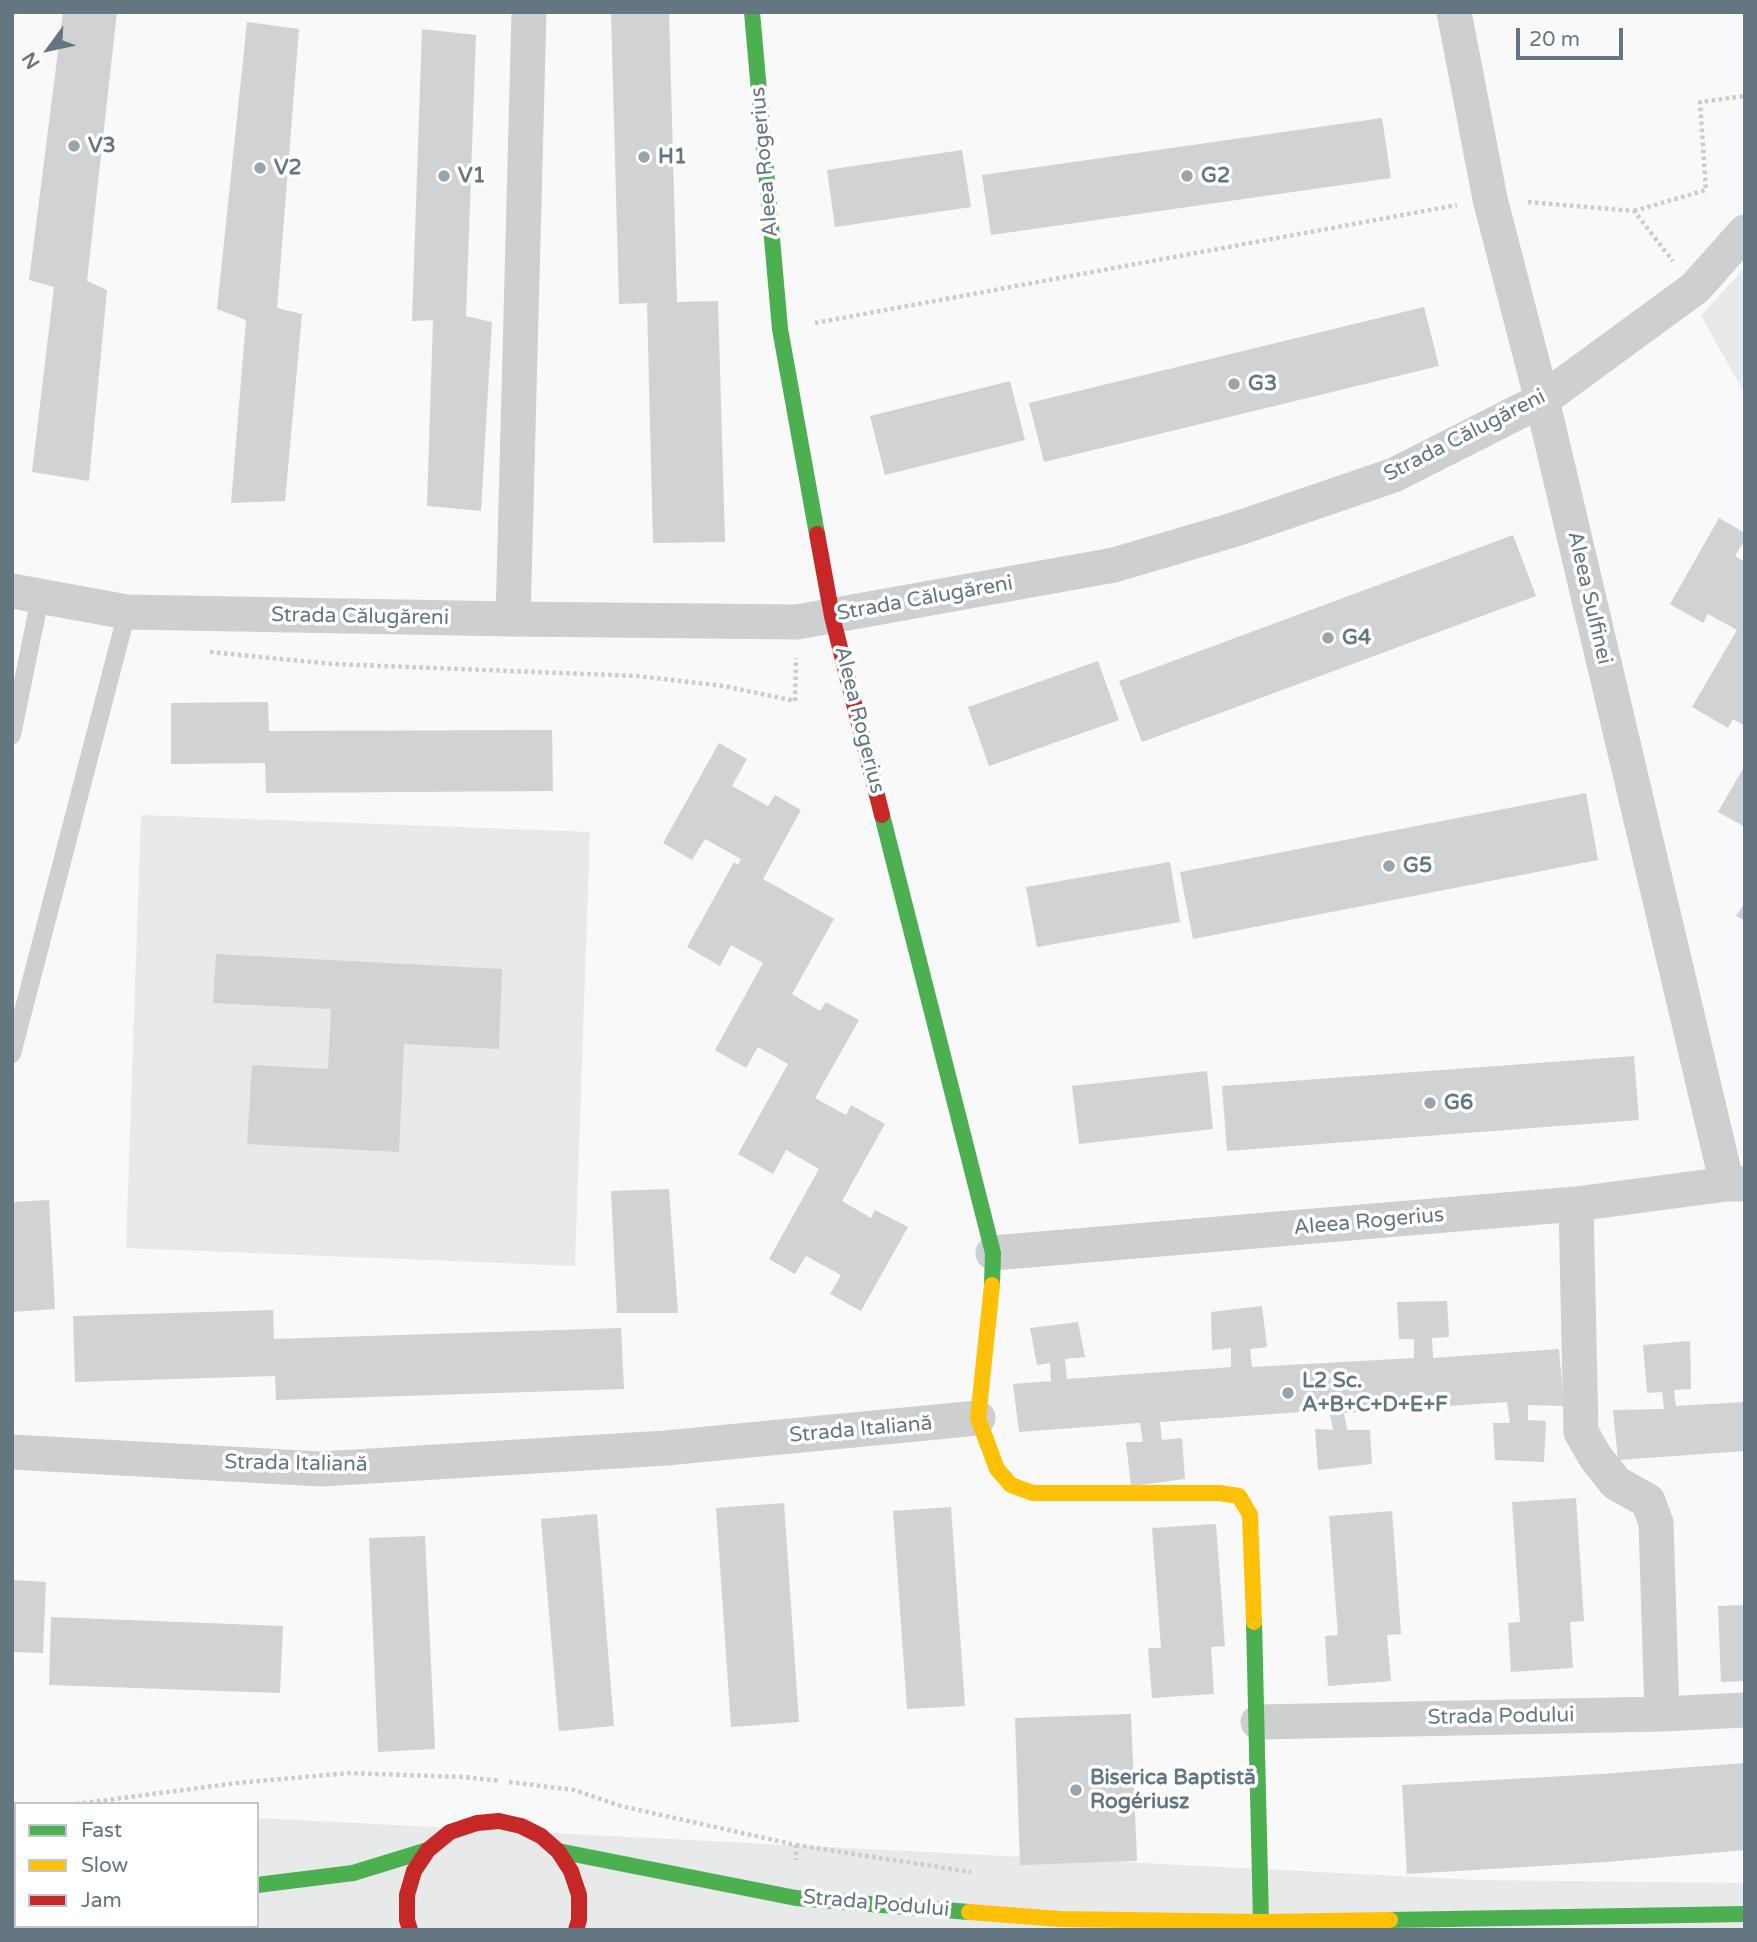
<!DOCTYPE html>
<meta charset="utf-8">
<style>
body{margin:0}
#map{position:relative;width:1757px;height:1942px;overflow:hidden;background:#f9f9f9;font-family:"Varela Round",sans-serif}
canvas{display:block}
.frame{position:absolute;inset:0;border:14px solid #657683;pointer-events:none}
.legend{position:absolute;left:14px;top:1802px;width:245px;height:126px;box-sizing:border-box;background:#fff;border:2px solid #c1c8cd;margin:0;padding:9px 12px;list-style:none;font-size:21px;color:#657683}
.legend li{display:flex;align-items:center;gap:14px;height:35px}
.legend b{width:35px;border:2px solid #c1c8cd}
.north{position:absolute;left:14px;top:14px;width:70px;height:70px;-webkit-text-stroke:5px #fff;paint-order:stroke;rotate:237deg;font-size:19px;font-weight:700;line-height:28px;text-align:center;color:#657683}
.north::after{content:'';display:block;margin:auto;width:24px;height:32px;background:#657683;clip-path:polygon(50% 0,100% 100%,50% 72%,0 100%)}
.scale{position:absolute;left:1516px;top:28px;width:107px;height:32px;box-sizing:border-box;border:4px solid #657683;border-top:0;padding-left:9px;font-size:21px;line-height:24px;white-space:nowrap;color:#657683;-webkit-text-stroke:5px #fff;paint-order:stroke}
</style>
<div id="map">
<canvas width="1757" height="1942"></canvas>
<div class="frame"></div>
<ul class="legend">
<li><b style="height:9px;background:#4caf50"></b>Fast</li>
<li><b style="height:9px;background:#ffc107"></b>Slow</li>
<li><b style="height:9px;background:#c62828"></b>Jam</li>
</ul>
<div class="north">N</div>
<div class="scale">20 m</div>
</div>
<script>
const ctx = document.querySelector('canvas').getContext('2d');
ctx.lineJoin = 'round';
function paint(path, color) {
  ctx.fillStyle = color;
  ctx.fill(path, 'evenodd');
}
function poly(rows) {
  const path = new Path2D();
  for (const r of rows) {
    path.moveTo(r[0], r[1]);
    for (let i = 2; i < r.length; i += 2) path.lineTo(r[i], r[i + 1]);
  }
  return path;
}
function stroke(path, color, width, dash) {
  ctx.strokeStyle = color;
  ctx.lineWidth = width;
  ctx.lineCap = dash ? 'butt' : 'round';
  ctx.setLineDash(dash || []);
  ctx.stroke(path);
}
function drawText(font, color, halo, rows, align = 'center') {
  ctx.font = font + ' "Varela Round",sans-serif';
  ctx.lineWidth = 7;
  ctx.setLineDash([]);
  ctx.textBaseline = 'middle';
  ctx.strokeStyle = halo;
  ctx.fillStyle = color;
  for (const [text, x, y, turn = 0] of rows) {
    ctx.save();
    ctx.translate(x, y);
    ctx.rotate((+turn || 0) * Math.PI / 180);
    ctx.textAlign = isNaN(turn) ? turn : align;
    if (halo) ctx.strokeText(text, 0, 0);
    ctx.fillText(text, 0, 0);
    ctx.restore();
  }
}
const built = poly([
 [1745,267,1745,394,1701,316],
 [141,815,590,832,575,1266,126,1248],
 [12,1803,16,1804,16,1926,257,1926,257,1818,1477,1880,1745,1883,1745,1930,12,1930]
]);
const building = poly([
 [63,12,117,12,87,281,107,290,89,481,32,472,54,287,29,280],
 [611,12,669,12,677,302,718,301,725,542,653,543,647,303,619,304],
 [247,22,299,29,277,308,302,314,285,501,231,503,246,320,217,309],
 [422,29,476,35,466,316,492,322,481,511,427,506,433,320,412,321],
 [1382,118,1391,178,991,235,982,175],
 [962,150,971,207,835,227,827,170],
 [1424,307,1439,366,1044,462,1029,403],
 [1010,381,1025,440,885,475,870,416],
 [1719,518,1745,533,1745,539,1735,556,1745,562,1745,726,1733,719,1728,728,1692,707,1737,630,1708,614,1703,623,1670,604],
 [1513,535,1536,596,1142,742,1119,681],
 [1098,661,1119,720,989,766,968,707],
 [268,702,269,731,552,730,553,791,266,793,265,763,171,764,171,703],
 [719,743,747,759,732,786,768,806,775,795,801,810,763,879,834,919,792,994,820,1011,826,1002,859,1020,815,1098,846,1115,851,1105,885,1124,842,1201,871,1218,875,1210,908,1227,861,1311,830,1294,841,1275,806,1256,795,1274,769,1259,819,1169,786,1150,773,1174,738,1154,788,1064,758,1047,746,1068,715,1050,763,963,731,945,720,966,687,947,734,862,738,865,741,859,705,839,692,860,663,843],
 [1745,765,1745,827,1718,812],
 [1586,793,1598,860,1193,939,1180,872],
 [1170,862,1180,922,1037,947,1026,887],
 [1745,902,1745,921,1736,916],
 [216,954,502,969,499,1049,404,1044,399,1152,247,1144,252,1065,328,1069,331,1009,213,1003],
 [1634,1056,1639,1120,1227,1151,1222,1086],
 [1207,1071,1213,1129,1079,1144,1072,1086],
 [669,1189,678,1313,617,1313,611,1191],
 [49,1200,55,1309,12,1312,12,1202],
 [1447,1301,1449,1337,1432,1338,1433,1358,1559,1349,1564,1406,1528,1405,1528,1420,1546,1421,1544,1462,1495,1460,1493,1423,1510,1423,1507,1402,1344,1413,1347,1430,1370,1430,1372,1464,1318,1470,1315,1429,1333,1430,1329,1410,1160,1422,1162,1440,1182,1438,1185,1479,1131,1486,1126,1442,1143,1442,1140,1423,1019,1432,1013,1384,1051,1381,1050,1363,1037,1365,1030,1328,1078,1322,1085,1357,1065,1359,1067,1379,1231,1367,1231,1348,1212,1350,1211,1312,1262,1306,1267,1347,1250,1349,1252,1367,1414,1358,1414,1339,1399,1339,1397,1302],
 [273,1310,274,1339,621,1328,624,1389,276,1400,275,1376,75,1382,73,1316],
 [1690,1341,1691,1389,1674,1390,1676,1406,1745,1402,1745,1451,1618,1460,1613,1410,1664,1409,1662,1392,1647,1393,1643,1345],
 [1576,1498,1584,1621,1570,1622,1573,1668,1511,1672,1508,1623,1520,1622,1512,1502],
 [784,1503,799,1722,731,1727,716,1508],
 [951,1507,965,1706,907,1709,893,1511],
 [1392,1511,1401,1634,1387,1635,1391,1681,1328,1686,1325,1636,1338,1635,1329,1516],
 [597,1514,614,1726,559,1731,541,1519],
 [1216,1524,1225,1646,1211,1647,1214,1694,1152,1698,1148,1648,1161,1648,1152,1528],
 [425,1536,435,1749,378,1752,369,1538],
 [12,1580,46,1582,43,1653,12,1652],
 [1745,1605,1745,1681,1721,1682,1718,1606],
 [51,1617,283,1626,280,1693,49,1685],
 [1131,1714,1137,1861,1020,1865,1015,1718],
 [1745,1763,1745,1850,1607,1862,1407,1874,1402,1785,1601,1774]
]);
const path = poly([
 [1528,202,1634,211,1673,261],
 [1634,211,1706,190,1700,102,1745,96],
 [815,323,1457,205],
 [210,652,333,664,637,676,724,686,795,701,796,658],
 [509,1782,574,1790,621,1806,796,1845,796,1860],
 [76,1804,237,1783,349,1773,463,1777,500,1781],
 [12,1812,16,1812],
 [796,1845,971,1872]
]);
const lane = poly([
 [12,735,40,598],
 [12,1054,127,612]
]);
const street = poly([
 [1454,12,1490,199,1542,400,1727,1184],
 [12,591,127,612,513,619,797,622,1114,565,1236,529,1394,475,1542,400,1695,288,1745,232],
 [513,619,529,12],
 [1576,1204,1581,1432,1596,1458,1616,1483,1648,1501,1656,1523,1662,1714],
 [993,1253,1576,1204,1727,1184,1745,1184],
 [12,1452,321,1469,666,1448,978,1418],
 [1258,1722,1662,1714,1745,1710]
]);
const fast = poly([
 [752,12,780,329,817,534],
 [882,815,993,1253,992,1285],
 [1254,1622,1261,1922],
 [558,1851,796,1898,969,1912],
 [257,1885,353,1873,428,1850],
 [12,1891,16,1891],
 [1390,1920,1745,1914]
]);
const slow = poly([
 [992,1285,978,1418,997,1469,1011,1485,1033,1493,1219,1493,1239,1496,1250,1515,1254,1622],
 [969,1912,1060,1919,1261,1922,1390,1920]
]);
const jam = poly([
 [817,534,832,616,882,815],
 [410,1930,407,1920,407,1895,414,1871,428,1850,450,1832,477,1823,499,1821,521,1826,541,1836,558,1851,571,1871,579,1895,579,1920,576,1930]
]);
const markers = [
 [74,146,7,"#99a4ac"],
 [644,157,7,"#99a4ac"],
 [260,168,7,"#99a4ac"],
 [444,176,7,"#99a4ac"],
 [1187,176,7,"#99a4ac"],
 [1234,384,7,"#99a4ac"],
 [1328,638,7,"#99a4ac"],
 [1389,866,7,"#99a4ac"],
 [1430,1103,7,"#99a4ac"],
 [1288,1393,7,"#99a4ac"],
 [1076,1790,7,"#99a4ac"]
];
const poiNames = [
 ["V3",88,146],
 ["H1",658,157],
 ["V2",274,168],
 ["V1",458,176],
 ["G2",1201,176],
 ["G3",1248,384],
 ["G4",1342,638],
 ["G5",1403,866],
 ["G6",1444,1103],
 ["L2 Sc.",1302,1381],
 ["A+B+C+D+E+F",1302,1405],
 ["Biserica Baptistă",1090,1778],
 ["Rogériusz",1090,1802]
];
const streetNames = [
 ["Aleea Rogerius",765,162,-95],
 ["Strada Călugăreni",1465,436,-27],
 ["Aleea Sulfinei",1589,598,77],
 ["Strada Călugăreni",925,599,-10],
 ["Strada Călugăreni",360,617,1],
 ["Aleea Rogerius",859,720,76],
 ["Aleea Rogerius",1369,1222,-5],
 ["Strada Italiană",861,1430,-5],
 ["Strada Italiană",296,1464,1],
 ["Strada Podului",1501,1717,-1],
 ["Strada Podului",876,1904,5]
];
paint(built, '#e8e9e9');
paint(building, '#d0d2d3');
stroke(path, '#cbcccd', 4.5, [3.5, 3.5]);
stroke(lane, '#cecfd0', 18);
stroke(street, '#cecfd0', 35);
stroke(fast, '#4caf50', 16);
stroke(slow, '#ffc107', 16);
stroke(jam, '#c62828', 16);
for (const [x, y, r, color] of markers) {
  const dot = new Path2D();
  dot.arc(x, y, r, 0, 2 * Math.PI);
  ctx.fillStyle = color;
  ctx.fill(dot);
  stroke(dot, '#fff', 2.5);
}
drawText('bold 21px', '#657683', '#fff', poiNames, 'left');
drawText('21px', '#657683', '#fff', streetNames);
</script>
